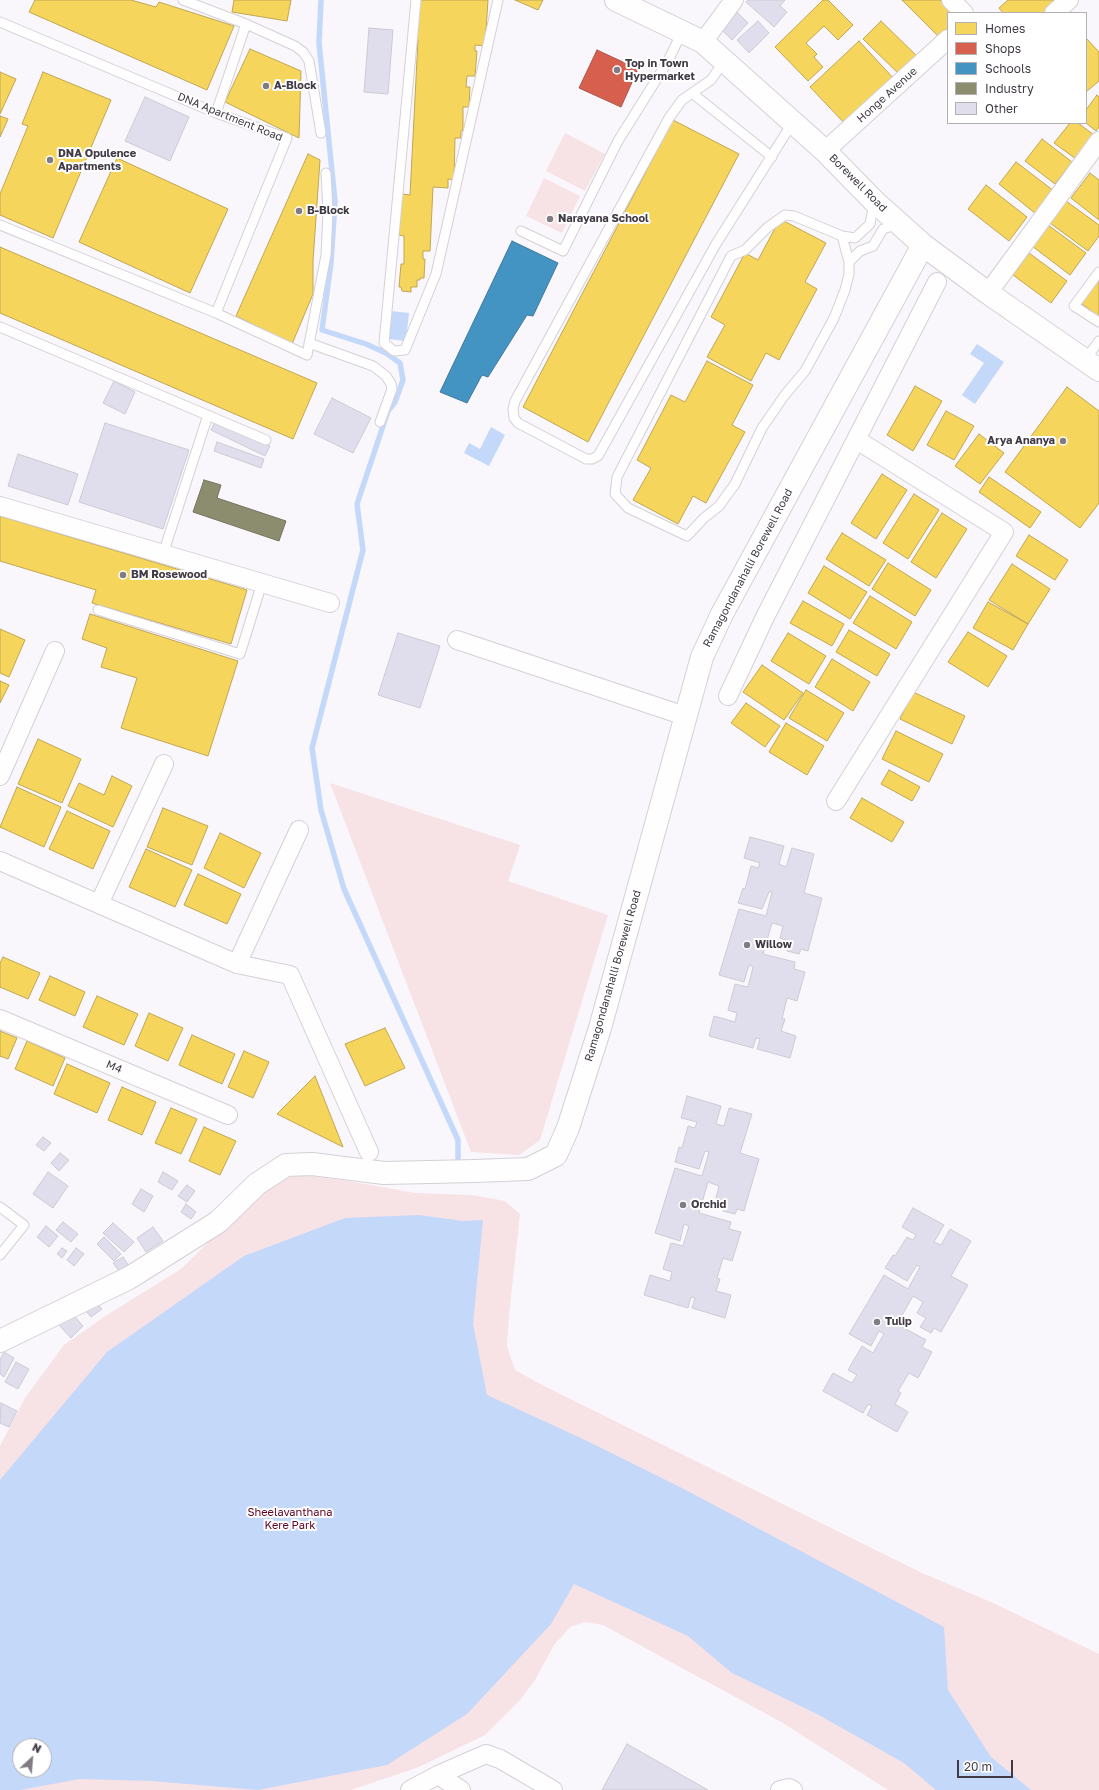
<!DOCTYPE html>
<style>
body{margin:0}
#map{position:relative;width:1099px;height:1790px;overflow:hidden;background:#f9f7fb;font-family:"Golos Text",sans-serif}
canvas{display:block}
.legend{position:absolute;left:947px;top:12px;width:140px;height:112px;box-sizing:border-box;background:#fff;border:1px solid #b3b0b4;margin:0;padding:5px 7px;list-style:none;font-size:12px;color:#413a44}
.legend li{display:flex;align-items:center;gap:8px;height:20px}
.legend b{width:20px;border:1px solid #b3b0b4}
.north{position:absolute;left:12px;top:1738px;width:40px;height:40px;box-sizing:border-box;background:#fff;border:1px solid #b3b0b4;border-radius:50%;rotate:26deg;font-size:11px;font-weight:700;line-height:16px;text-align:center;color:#413a44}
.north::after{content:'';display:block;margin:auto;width:14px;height:18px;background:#817c84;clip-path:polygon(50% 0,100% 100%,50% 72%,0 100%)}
.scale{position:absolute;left:957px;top:1760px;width:56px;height:18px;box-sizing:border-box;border:2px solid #413a44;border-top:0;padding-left:5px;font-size:12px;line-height:14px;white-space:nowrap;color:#413a44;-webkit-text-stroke:3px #fff;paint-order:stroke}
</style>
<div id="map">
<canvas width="1099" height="1790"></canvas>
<ul class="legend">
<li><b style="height:11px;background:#f6d55c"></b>Homes</li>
<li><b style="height:11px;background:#d6604d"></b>Shops</li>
<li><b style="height:11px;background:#4393c3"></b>Schools</li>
<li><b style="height:11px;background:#8c8c6e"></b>Industry</li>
<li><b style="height:11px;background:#e0deed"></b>Other</li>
</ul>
<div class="north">N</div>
<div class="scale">20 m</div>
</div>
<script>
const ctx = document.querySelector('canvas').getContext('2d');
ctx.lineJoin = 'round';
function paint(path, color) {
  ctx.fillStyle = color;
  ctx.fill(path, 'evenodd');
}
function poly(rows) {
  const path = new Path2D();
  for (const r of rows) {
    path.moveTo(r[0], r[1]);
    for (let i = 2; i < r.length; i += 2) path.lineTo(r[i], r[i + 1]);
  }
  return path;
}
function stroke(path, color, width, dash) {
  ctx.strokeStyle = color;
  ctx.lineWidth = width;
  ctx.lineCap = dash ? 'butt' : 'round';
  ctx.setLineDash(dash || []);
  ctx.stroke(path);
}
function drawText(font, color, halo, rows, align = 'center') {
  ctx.font = font + ' "Golos Text",sans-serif';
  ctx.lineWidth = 4;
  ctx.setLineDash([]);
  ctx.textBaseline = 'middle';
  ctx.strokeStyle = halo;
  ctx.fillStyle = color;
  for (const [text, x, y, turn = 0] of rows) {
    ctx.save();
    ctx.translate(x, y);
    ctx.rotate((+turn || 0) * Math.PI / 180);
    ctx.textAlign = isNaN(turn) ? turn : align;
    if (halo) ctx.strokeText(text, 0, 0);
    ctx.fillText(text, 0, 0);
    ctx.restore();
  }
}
const green = poly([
 [565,133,605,154,585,191,546,171],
 [544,178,580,196,562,233,526,216],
 [330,783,520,845,508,881,608,915,540,1140,519,1155,471,1152],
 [290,1175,303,1175,348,1181,415,1193,472,1195,505,1201,520,1214,509,1315,507,1346,515,1370,546,1387,922,1573,991,1602,1099,1654,1099,1790,888,1790,783,1723,603,1625,585,1622,570,1627,554,1645,535,1680,520,1700,485,1735,419,1767,351,1790,0,1790,0,1446,25,1398,64,1345,107,1315,181,1269,267,1185],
 [20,1746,44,1746,44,1770,20,1770]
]);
const water = poly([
 [391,311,409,313,406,341,388,339],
 [977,344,1004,362,975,404,962,395,984,363,970,354],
 [491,427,505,435,489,466,464,453,469,443,480,449],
 [419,1215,463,1221,483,1220,473,1324,487,1395,583,1439,680,1487,944,1627,948,1690,991,1757,1031,1790,936,1790,904,1763,817,1714,732,1673,688,1636,574,1584,551,1624,467,1714,387,1765,258,1790,152,1781,80,1779,20,1790,0,1790,0,1480,107,1352,244,1256,345,1218],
 [20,1746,44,1746,44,1770,20,1770]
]);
const homes = poly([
 [35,0,131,0,156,7,159,2,234,26,207,90,29,12,35,0],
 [234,0,291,0,287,21,232,12,234,0],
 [417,0,488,0,485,46,475,45,475,51,477,51,475,76,467,76,466,87,470,87,469,107,463,107,463,130,461,131,461,138,455,138,454,180,448,179,448,188,433,187,430,251,423,251,423,259,425,259,424,278,420,278,420,280,417,280,417,287,411,287,411,292,402,291,401,287,399,287,401,264,404,264,404,236,399,235,402,194,410,195,418,40,413,39,417,0],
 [515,0,543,0,538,10,515,0],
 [823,0,828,0,853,25,838,40,824,26,806,43,817,54,814,57,823,67,808,81,775,47,823,0],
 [902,0,940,0,953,13,948,13,948,28,939,37,902,0],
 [1008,0,1062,0,1048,13,1003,13,999,8,1008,0],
 [881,21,920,59,902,77,863,39,881,21],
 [1086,38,1099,52,1099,81,1086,92,1086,38],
 [859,41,896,81,848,127,810,87,859,41],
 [250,49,301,71,299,138,225,102,250,49],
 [0,72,16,79,0,114,0,72],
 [43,72,111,100,53,238,0,215,0,194,28,126,22,124,43,72],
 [1097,95,1099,97,1099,127,1096,131,1086,123,1086,110,1097,95],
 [0,116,8,119,0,137,0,116],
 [673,120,739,154,588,442,523,407,673,120],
 [1070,123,1078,123,1094,135,1076,159,1054,143,1070,123],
 [1042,139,1072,162,1055,184,1025,161,1042,139],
 [308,154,320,160,313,261,313,294,292,344,236,316,308,154],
 [117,158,228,209,190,293,79,242,117,158],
 [1016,162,1054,191,1036,214,999,184,1016,162],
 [1090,173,1099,180,1099,220,1071,198,1090,173],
 [986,185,1027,217,1009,241,968,209,986,185],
 [1066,201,1099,225,1099,236,1088,251,1050,223,1066,201],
 [780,219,826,243,805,282,817,289,779,360,766,353,751,381,707,357,725,325,711,317,745,253,758,260,780,219],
 [1048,225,1086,253,1070,275,1032,246,1048,225],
 [0,247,317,383,293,439,0,313,0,247],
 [1029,253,1067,281,1051,303,1013,275,1029,253],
 [1099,276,1099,317,1081,303,1099,276],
 [707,361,753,385,732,425,745,432,706,503,693,496,678,524,633,500,651,468,637,460,671,395,685,402,707,361],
 [915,386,942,401,913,451,887,435,915,386],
 [1067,387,1099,411,1099,503,1080,528,1005,472,1067,387],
 [946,411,974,426,954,460,927,445,946,411],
 [979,434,1004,453,980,484,955,466,979,434],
 [882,474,907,490,876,539,851,523,882,474],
 [989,477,1041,512,1030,528,979,492,989,477],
 [914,494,939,510,908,559,883,543,914,494],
 [942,513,967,529,936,578,911,562,942,513],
 [0,516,247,590,231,644,92,603,96,590,0,561,0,516],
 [842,533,886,560,869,586,826,559,842,533],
 [1029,535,1068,560,1055,580,1016,556,1029,535],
 [888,563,931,590,915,616,872,589,888,563],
 [1012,564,1050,589,1028,624,989,600,1012,564],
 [824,566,867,592,850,619,808,593,824,566],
 [870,596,912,622,896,649,853,623,870,596],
 [803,601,844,624,832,646,790,623,803,601],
 [988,602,1028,624,1013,650,973,628,988,602],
 [90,614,238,661,208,756,121,728,137,678,101,667,107,648,82,639,90,614],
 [0,629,25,640,9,677,0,673,0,629],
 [849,630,890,654,877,676,836,652,849,630],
 [968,632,1007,656,988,687,948,662,968,632],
 [788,633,826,656,809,684,771,661,788,633],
 [832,659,870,682,853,711,815,687,832,659],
 [762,665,803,693,784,720,743,692,762,665],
 [0,681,9,685,0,703,0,681],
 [806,690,844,713,827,741,789,718,806,690],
 [913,692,965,716,952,744,900,719,913,692],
 [746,703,780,726,765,747,731,723,746,703],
 [786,723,824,746,807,775,769,752,786,723],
 [896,731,943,754,929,782,882,759,896,731],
 [38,739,81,759,62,803,18,784,38,739],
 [889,770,920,787,912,801,881,784,889,770],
 [112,776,132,786,113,827,68,806,79,783,104,795,112,776],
 [17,787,61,807,44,847,0,827,17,787],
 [862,798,904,822,892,842,850,818,862,798],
 [163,808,208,826,192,865,147,847,163,808],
 [67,811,110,831,93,869,49,849,67,811],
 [220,833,261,853,244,888,204,868,220,833],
 [146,849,192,870,175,907,129,887,146,849],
 [198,874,241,894,227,924,184,905,198,874],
 [3,957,40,973,28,999,0,987,0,963,3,957],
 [50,976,85,992,75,1016,39,1000,50,976],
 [97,996,138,1014,124,1045,83,1027,97,996],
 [149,1013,183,1028,168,1061,135,1046,149,1013],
 [385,1028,405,1068,365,1086,345,1044,385,1028],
 [0,1031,17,1038,8,1059,0,1056,0,1031],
 [192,1035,235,1054,222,1084,179,1065,192,1035],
 [27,1041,65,1058,53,1086,15,1069,27,1041],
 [244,1051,269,1062,253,1098,228,1087,244,1051],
 [67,1064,110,1083,97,1113,54,1094,67,1064],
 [315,1076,343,1147,277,1114,315,1076],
 [122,1087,156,1102,142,1135,108,1120,122,1087],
 [171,1108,197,1119,181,1154,155,1143,171,1108],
 [204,1127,236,1141,220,1175,189,1161,204,1127]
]);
const shops = poly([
 [597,50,638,69,621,107,579,88,597,50]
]);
const schools = poly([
 [512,241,558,263,533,316,527,315,488,377,482,375,467,403,440,392,512,241]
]);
const industry = poly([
 [204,480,221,485,217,498,286,521,279,541,193,512,204,480]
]);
const stream = poly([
 [321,0,319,43,335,201,331,263,322,330,366,344,386,353,400,363,403,380,395,402,388,411,357,504,363,550,312,748,321,810,344,889,458,1140,458,1158]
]);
const building = poly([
 [748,0,785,0,780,6,787,12,774,27,746,2,748,0],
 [737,12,748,23,732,40,721,29,737,12],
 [758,21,769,33,749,53,737,40,758,21],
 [369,28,393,30,388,94,364,92,369,28],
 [145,97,189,117,170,161,125,141,145,97],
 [114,381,135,392,125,414,103,403,114,381],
 [332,398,371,418,353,453,314,434,332,398],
 [216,420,270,446,265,456,211,430,216,420],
 [105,423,189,450,163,529,79,502,105,423],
 [217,442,264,459,261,468,214,451,217,442],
 [18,454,78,474,68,505,8,486,18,454],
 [398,633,440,646,420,708,378,695,398,633],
 [750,837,784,846,779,864,786,867,792,848,814,854,804,893,822,898,808,951,801,949,799,954,787,951,790,941,780,938,783,926,772,923,763,954,795,962,794,969,805,972,797,1001,787,998,782,1019,785,1019,781,1031,796,1036,790,1058,757,1049,760,1039,756,1038,753,1048,709,1036,714,1016,735,1022,737,1013,728,1010,735,984,748,987,753,967,749,965,744,982,719,975,739,909,766,916,772,892,769,892,762,909,738,903,743,888,745,889,751,866,758,868,760,863,744,858,750,837],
 [687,1096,721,1106,716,1124,724,1126,729,1108,752,1114,740,1153,759,1159,744,1211,737,1209,735,1214,723,1211,726,1201,716,1198,719,1186,708,1182,699,1213,731,1222,729,1229,741,1232,732,1261,723,1258,717,1278,720,1279,716,1291,731,1295,725,1318,692,1308,695,1298,691,1297,688,1308,644,1295,650,1275,670,1281,672,1272,663,1269,671,1243,683,1246,689,1226,684,1224,680,1241,655,1233,675,1168,702,1176,709,1152,705,1151,699,1169,675,1162,679,1147,682,1148,688,1126,695,1128,697,1122,681,1118,687,1096],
 [43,1137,51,1143,44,1151,36,1145,43,1137],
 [60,1153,69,1160,59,1171,51,1163,60,1153],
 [48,1172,68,1186,53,1208,33,1194,48,1172],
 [163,1172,178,1181,172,1190,158,1182,163,1172],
 [187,1185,195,1191,187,1202,178,1196,187,1185],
 [141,1189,153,1196,144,1212,132,1204,141,1189],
 [186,1204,196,1212,191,1219,181,1212,186,1204],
 [913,1208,944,1225,934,1242,941,1245,950,1229,971,1241,951,1276,968,1285,941,1332,934,1328,931,1333,920,1327,926,1318,917,1313,923,1302,913,1296,897,1324,926,1340,922,1347,932,1352,918,1378,909,1373,898,1391,901,1393,895,1404,908,1412,897,1432,867,1415,872,1406,868,1404,863,1413,823,1391,833,1373,852,1383,857,1375,848,1370,862,1346,873,1353,884,1334,879,1331,871,1346,849,1334,884,1275,908,1289,920,1267,917,1265,907,1281,885,1268,893,1255,895,1256,907,1237,913,1240,916,1235,902,1227,913,1208],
 [63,1222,78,1234,71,1242,56,1230,63,1222],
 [113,1223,134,1242,124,1252,103,1233,113,1223],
 [46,1226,58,1236,49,1247,37,1237,46,1226],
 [153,1227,163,1241,146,1252,137,1238,153,1227],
 [104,1237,121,1254,114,1261,97,1244,104,1237],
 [62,1248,67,1251,62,1258,57,1254,62,1248],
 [76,1248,84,1254,74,1266,67,1260,76,1248],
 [123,1257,129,1266,120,1272,113,1263,123,1257],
 [95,1301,102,1309,91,1317,85,1310,95,1301],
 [70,1311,83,1326,71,1338,57,1323,70,1311],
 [4,1352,14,1358,4,1377,0,1374,0,1360,4,1352],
 [16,1362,29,1369,18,1389,5,1382,16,1362],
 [1,1403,17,1411,9,1427,0,1423,1,1403],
 [627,1744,708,1790,602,1790,627,1744]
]);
const lane = poly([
 [183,0,246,24,295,46,303,52,309,61,321,133],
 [416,0,384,343,394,351,405,350,436,274,498,0],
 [0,22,216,113,287,138,216,313],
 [724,61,711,80,682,100,669,118,515,401,513,409,514,418,518,423,586,459,592,459,598,456,716,244,793,122],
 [692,93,772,157],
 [216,113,246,24],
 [874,202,870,224,855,238,842,236,794,216,785,215,768,227,745,250,731,256,617,477,615,494,628,508,687,536,704,518,719,506,735,484,762,428,784,396,805,371,834,318,845,290,849,274,849,262,860,251,873,246,883,229,889,227,896,222],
 [0,225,216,313,307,355,326,255,328,211,326,173],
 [521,231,563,251,618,141,668,61,682,32],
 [842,236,849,262],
 [1099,272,1074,306,1099,322],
 [0,327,266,440],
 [309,343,373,366,386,376,391,384,392,389,380,422],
 [1085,360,1099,341],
 [163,554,208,415],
 [98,610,240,654,262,583],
 [0,1207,24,1225,0,1255]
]);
const street = poly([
 [951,0,964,13],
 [1054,13,1069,0],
 [703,42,734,0],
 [825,151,948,39],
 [988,293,1099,141],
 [0,506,330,603],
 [457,640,685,716],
 [728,696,765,617,937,282],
 [0,776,55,651],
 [836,801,1004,532,857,440],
 [0,861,237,964,290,975,369,1152],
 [99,904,164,764],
 [237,964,299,830],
 [0,1019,228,1115],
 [438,1775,461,1790],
 [410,1790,438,1775,486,1754,500,1759,553,1790],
 [780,1790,789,1788,793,1790]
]);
const secondary = poly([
 [616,0,703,42,825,151,874,201,923,245,988,293,1099,370],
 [0,1341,129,1278,218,1222,257,1184,286,1165,312,1164,384,1173,475,1171,528,1169,556,1155,568,1128,600,1028,702,657,722,614,923,245]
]);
const markers = [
 [617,70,4,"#817c84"],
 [266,86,4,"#817c84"],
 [50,160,4,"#817c84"],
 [299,211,4,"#817c84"],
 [550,219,4,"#817c84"],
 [1063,441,4,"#817c84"],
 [123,575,4,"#817c84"],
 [747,945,4,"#817c84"],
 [683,1205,4,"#817c84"],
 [877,1322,4,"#817c84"]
];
const poiNames = [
 ["Top in Town",625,64],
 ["Hypermarket",625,77],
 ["A-Block",274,86],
 ["DNA Opulence",58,154],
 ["Apartments",58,167],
 ["B-Block",307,211],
 ["Narayana School",558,219],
 ["Arya Ananya",1055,441,"right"],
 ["BM Rosewood",131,575],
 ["Willow",755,945],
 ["Orchid",691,1205],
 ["Tulip",885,1322]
];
const streetNames = [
 ["Honge Avenue",887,95,-42],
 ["DNA Apartment Road",230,117,22],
 ["Borewell Road",858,183,45],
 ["Ramagondanahalli Borewell Road",748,568,-62],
 ["Ramagondanahalli Borewell Road",613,976,-74],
 ["M4",114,1067,23]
];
const parkNames = [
 ["Sheelavanthana",290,1513],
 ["Kere Park",290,1526]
];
paint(green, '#f7e2e6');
paint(water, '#c4d8fa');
paint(homes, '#f6d55c');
stroke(homes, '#c0a655', 1);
paint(shops, '#d6604d');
stroke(shops, '#a9554a', 1);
paint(schools, '#4393c3');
stroke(schools, '#42789d', 1);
paint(industry, '#8c8c6e');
stroke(industry, '#767361', 1);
stroke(stream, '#c4d8fa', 5.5);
paint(building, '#e0deed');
stroke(building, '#cccbd3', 1);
stroke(lane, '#d5d0d7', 11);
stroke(street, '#d5d0d7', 20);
stroke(secondary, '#d5d0d7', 24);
stroke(lane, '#fefefe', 9);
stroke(street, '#fefefe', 18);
stroke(secondary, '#fefefe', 22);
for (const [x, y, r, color] of markers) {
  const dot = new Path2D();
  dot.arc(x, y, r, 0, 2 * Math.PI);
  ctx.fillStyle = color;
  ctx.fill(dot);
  stroke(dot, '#fff', 1.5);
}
drawText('bold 11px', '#413a44', '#fff', poiNames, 'left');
drawText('11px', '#413a44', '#fff', streetNames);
drawText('11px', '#600423', '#fff', parkNames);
</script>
